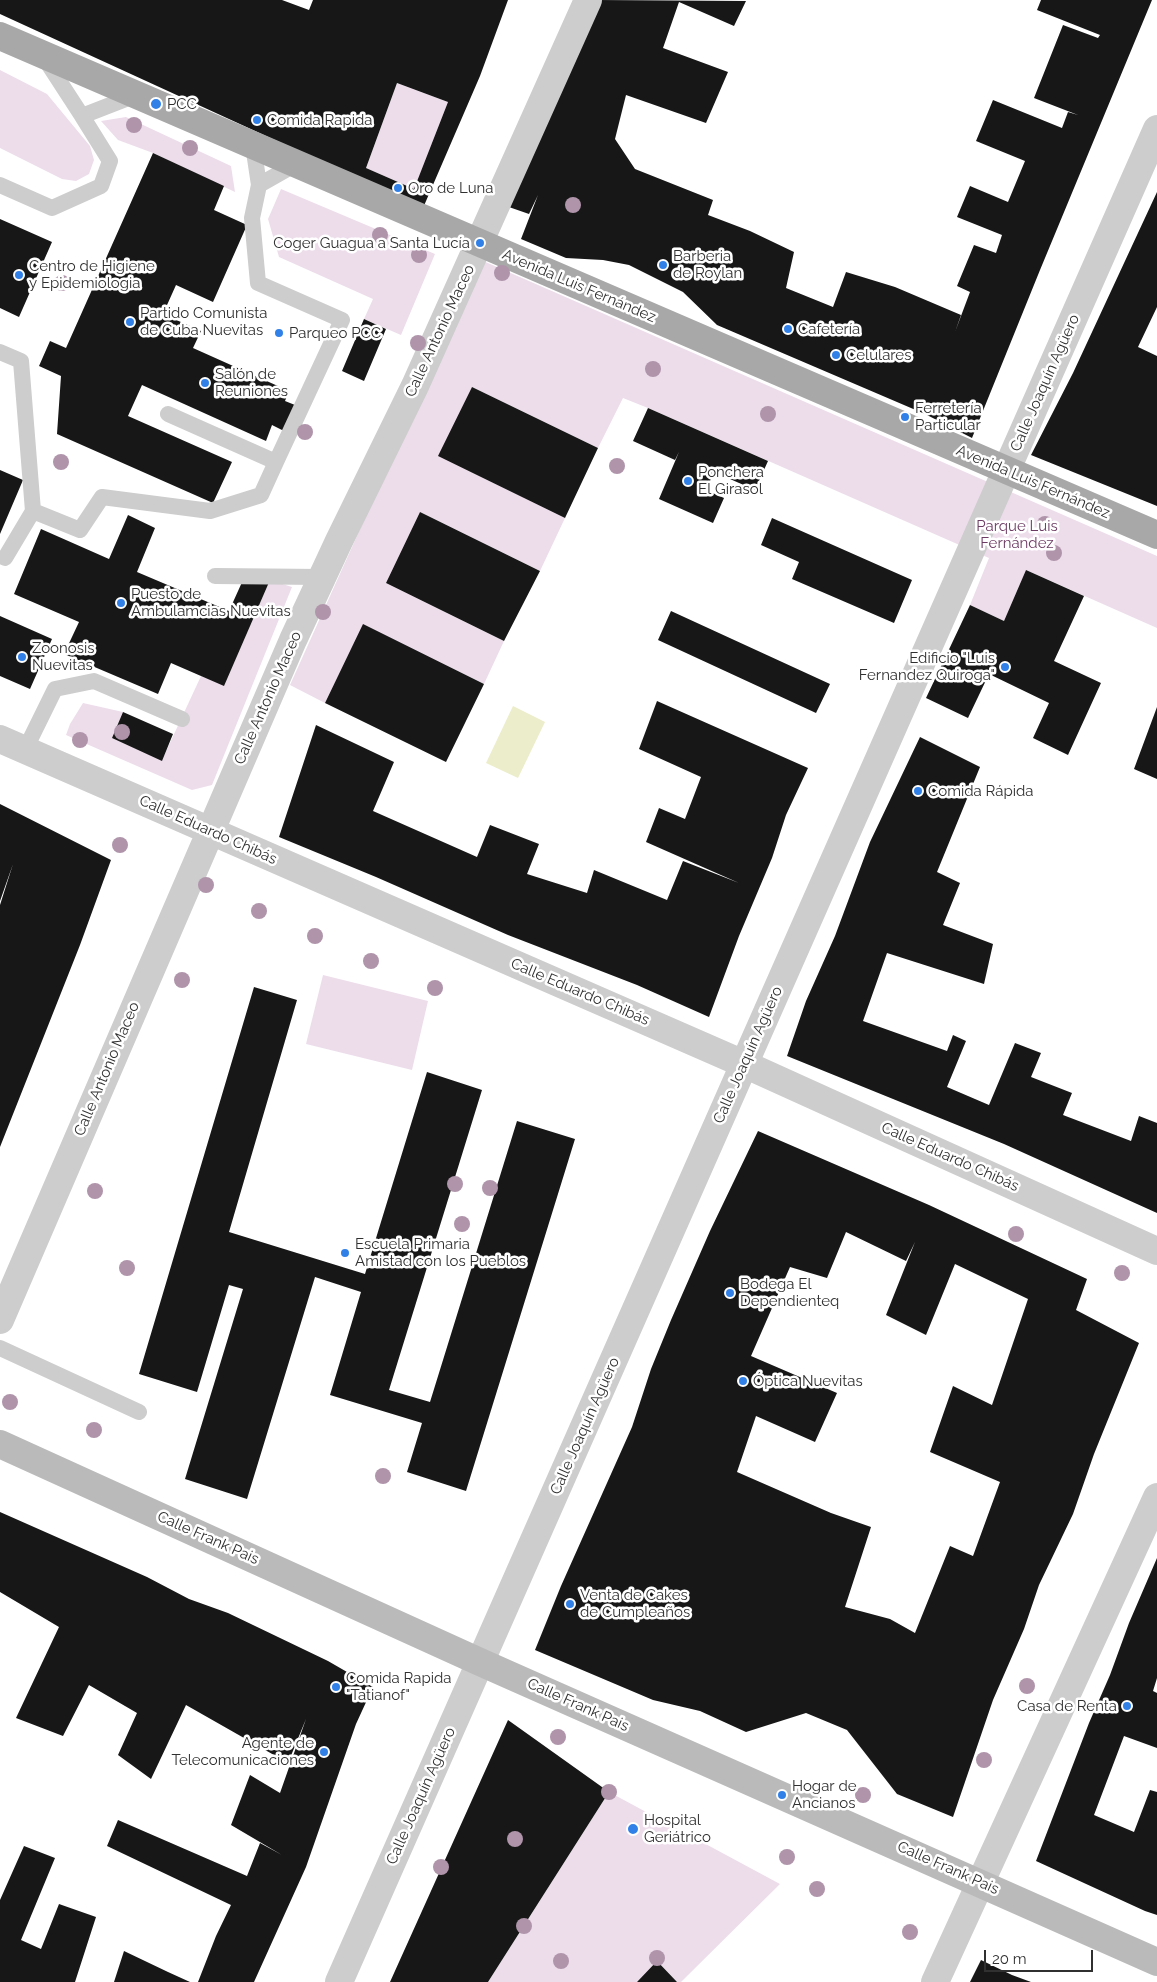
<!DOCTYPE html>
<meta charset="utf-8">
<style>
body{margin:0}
#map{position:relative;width:1157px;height:1982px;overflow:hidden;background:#fff;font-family:Raleway,sans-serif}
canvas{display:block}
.scale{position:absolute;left:984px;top:1950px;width:109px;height:22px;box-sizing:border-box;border:2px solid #303030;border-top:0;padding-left:6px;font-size:15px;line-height:18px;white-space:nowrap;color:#303030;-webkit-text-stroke:4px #fff;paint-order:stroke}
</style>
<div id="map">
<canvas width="1157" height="1982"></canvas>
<div class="scale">20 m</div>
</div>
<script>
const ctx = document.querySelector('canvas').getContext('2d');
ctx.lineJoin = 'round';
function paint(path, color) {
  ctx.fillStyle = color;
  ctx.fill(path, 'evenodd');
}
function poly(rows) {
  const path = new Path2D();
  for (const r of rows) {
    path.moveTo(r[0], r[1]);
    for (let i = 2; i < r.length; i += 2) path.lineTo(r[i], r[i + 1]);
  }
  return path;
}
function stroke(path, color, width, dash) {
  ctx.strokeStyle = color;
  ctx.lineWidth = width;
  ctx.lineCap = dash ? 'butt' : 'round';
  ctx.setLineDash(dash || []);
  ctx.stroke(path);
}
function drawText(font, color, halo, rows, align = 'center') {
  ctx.font = font + ' Raleway,sans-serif';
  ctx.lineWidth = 5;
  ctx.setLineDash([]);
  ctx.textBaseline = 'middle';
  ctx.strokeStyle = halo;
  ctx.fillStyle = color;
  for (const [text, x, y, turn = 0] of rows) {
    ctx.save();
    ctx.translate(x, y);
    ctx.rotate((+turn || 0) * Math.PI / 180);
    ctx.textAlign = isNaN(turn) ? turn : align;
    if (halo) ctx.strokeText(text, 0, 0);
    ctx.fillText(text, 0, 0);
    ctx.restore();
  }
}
const green = poly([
 [0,70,47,94,90,146,94,160,89,174,76,181,62,179,0,148],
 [397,83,448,102,414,189,366,168],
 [126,117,231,166,235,192,153,153,118,140,101,121],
 [281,189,435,254,401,335,364,319,373,299,279,257,268,219],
 [481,260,1157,556,1157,628,1026,570,1004,621,970,605,989,558,648,408,623,398,598,448,472,387,439,456,565,518,540,571,420,512,386,583,504,641,484,684,363,625,325,703,290,685],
 [270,580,292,587,212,785,192,790,66,735,70,724,83,703,123,712,112,738,162,760,201,676,224,685],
 [323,975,428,1001,412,1070,306,1044],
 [609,1792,780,1884,681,1982,677,1982,657,1961,637,1982,488,1982]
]);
const water = poly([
 [513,706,545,722,518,778,486,763]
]);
const building = poly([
 [0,0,282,0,309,10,313,0,508,0,480,76,423,208,0,14],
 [397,83,448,102,414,189,366,168],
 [598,0,746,1,734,26,679,2,663,48,728,72,706,123,626,95,615,139,635,169,713,200,708,215,750,231,794,252,786,288,833,307,846,272,895,287,961,315,955,332,970,292,957,286,974,245,996,253,1002,235,957,217,970,186,1008,202,1025,161,976,141,993,100,1062,128,1068,112,1078,115,1034,98,1063,25,1098,38,1100,35,1037,10,1041,0,1152,0,1040,270,972,438,925,414,717,325,683,292,629,265,603,260,566,258,521,239,538,195,529,214,506,206],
 [153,153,224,186,214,210,247,225,213,302,176,285,163,314,201,331,193,348,289,391,285,401,295,405,284,431,272,425,266,441,142,385,128,416,232,462,213,503,57,434,61,376,39,366,50,341,66,348],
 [1157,192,1157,307,1138,347,1157,356,1157,506,1031,455,1073,373],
 [0,219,52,242,19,317,0,308],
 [364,319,386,329,364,381,342,371],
 [472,387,598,448,565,518,438,456],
 [648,408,768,461,755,490,714,472,706,490,724,498,713,523,659,499,679,452,675,460,633,441],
 [0,470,23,480,0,534],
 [420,512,540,571,504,641,386,583],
 [128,515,155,528,137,572,229,611,243,580,270,580,224,686,171,663,158,694,64,654,79,622,14,594,41,529,109,559],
 [772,518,912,580,894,623,792,579,799,562,761,545],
 [1026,570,1084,596,1054,661,1101,683,1068,755,1033,738,1049,703,989,674,968,718,926,698,970,605,1004,621],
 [671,611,830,684,816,713,658,640],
 [0,616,52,639,30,689,0,676],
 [363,624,484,684,446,762,325,703],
 [657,701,808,768,786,815,772,858,739,936,709,1017,637,985,508,935,376,877,279,837,316,725,394,762,373,811,477,857,490,825,539,844,527,874,587,893,594,870,667,900,683,861,739,883,646,842,659,808,685,819,701,777,639,749],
 [1157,707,1157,779,1134,769],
 [123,712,173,734,162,761,112,738],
 [920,737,980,767,937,872,960,883,943,925,993,944,984,984,887,953,863,1021,947,1051,953,1035,966,1041,947,1087,989,1105,1015,1043,1041,1053,1031,1077,1072,1093,1063,1115,1131,1141,1139,1116,1157,1123,1157,1213,1004,1144,787,1056,806,1001,835,936,870,842],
 [0,804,111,860,80,945,0,1147,0,905,13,864,0,901],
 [254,987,297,1000,229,1232,365,1274,427,1072,482,1090,389,1390,430,1402,517,1121,575,1139,466,1491,407,1472,422,1423,330,1395,361,1292,315,1277,247,1499,185,1479,243,1289,229,1285,197,1392,139,1374],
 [758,1131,929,1205,1087,1279,1076,1310,1139,1343,1094,1454,1073,1514,1039,1585,1024,1629,993,1700,953,1817,897,1794,847,1730,806,1713,746,1732,700,1711,653,1700,535,1650,561,1586,632,1427,651,1369,671,1320,710,1231],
 [846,1232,906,1261,915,1242,886,1315,926,1335,955,1264,1028,1299,992,1405,953,1386,930,1452,1000,1482,973,1556,950,1546,915,1633,890,1619,845,1607,871,1527,831,1513,737,1472,756,1416,815,1442,837,1393,751,1356,790,1267,827,1278],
 [0,1512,147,1577,189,1599,228,1613,328,1661,373,1687,356,1724,306,1867,254,1982,198,1982,216,1936,231,1905,107,1846,118,1820,247,1876,260,1843,282,1855,231,1825,250,1775,280,1793,306,1719,288,1763,186,1705,151,1779,118,1755,137,1713,89,1685,63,1736,16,1718,59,1627,0,1592],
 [1157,1558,1157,1678,1153,1691,1157,1693,1157,1748,1124,1736,1094,1815,1134,1832,1150,1790,1157,1792,1157,1915,1145,1911,1036,1861,1089,1723,1110,1675,1129,1623],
 [508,1720,609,1792,488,1982,390,1982],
 [24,1846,55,1858,21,1940,41,1949,59,1904,96,1917,75,1982,0,1982,0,1900],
 [124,1951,168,1972,190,1982,114,1982],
 [981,1960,1012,1975,1031,1982,970,1982],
 [657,1961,677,1982,637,1982]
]);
const lane = poly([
 [43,56,82,116,136,95],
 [253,145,259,185,296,164],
 [0,185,52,208,101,186,110,161,82,116],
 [0,352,21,361,33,511,5,558],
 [168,414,276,462,342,320,258,283,252,218,259,185],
 [33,511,80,530,102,497,210,511,261,495,276,462],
 [215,576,322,577],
 [25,750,55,689,94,681,182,719],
 [0,1348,139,1412]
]);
const street = poly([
 [0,739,744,1064,1157,1251],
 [0,1320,293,640,339,541,415,386,588,0],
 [339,1982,1157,129],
 [935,1982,1157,1497]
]);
const secondary = poly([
 [0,1444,480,1662,1157,1962]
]);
const primary = poly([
 [0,36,1157,535]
]);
const trees = [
 [134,125],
 [190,148],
 [573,205],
 [380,235],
 [419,255],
 [502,273],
 [62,283],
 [418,343],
 [653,369],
 [768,414],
 [305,432],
 [61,462],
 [617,466],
 [1045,524],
 [1054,553],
 [323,612],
 [122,732],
 [80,740],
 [120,845],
 [206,885],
 [259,911],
 [315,936],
 [371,961],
 [182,980],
 [435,988],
 [455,1184],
 [490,1188],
 [95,1191],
 [462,1224],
 [1016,1234],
 [127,1268],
 [1122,1273],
 [10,1402],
 [94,1430],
 [383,1476],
 [1027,1686],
 [558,1737],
 [984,1760],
 [609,1792],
 [863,1795],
 [515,1839],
 [787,1857],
 [441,1867],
 [817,1889],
 [524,1926],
 [910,1932],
 [657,1958],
 [561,1961]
];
const markers = [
 [156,104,6,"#3080e8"],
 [257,120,5,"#3080e8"],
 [398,188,5,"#3080e8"],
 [480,243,5,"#3080e8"],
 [663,265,5,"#3080e8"],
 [19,275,5,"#3080e8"],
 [130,322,5,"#3080e8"],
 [788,329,5,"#3080e8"],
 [279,333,5,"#3080e8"],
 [836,355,5,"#3080e8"],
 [205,383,5,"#3080e8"],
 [905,417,5,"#3080e8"],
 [688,481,5,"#3080e8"],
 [121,603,5,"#3080e8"],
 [22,657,5,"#3080e8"],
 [1005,667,5,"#3080e8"],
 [918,791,5,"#3080e8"],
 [345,1253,5,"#3080e8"],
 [730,1293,5,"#3080e8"],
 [743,1381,5,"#3080e8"],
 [570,1604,5,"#3080e8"],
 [336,1687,5,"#3080e8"],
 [1127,1706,5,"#3080e8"],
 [324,1752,5,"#3080e8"],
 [782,1795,5,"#3080e8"],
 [633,1829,6,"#3080e8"]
];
const poiNames = [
 ["PCC",167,104],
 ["Comida Rapida",267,120],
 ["Oro de Luna",408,188],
 ["Coger Guagua a Santa Lucía",470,243,"right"],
 ["Barberia",673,256],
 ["de Roylan",673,273],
 ["Centro de Higiene",29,266],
 ["y Epidemiologia",29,283],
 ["Partido Comunista",140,313],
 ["de Cuba Nuevitas",140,330],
 ["Cafetería",798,329],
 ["Parqueo PCC",289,333],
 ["Celulares",846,355],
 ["Salón de",215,374],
 ["Reuniones",215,391],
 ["Ferretería",915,408],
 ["Particular",915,425],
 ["Ponchera",698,472],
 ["El Girasol",698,489],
 ["Puesto de",131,594],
 ["Ambulamcias Nuevitas",131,611],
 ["Zoonosis",32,648],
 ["Nuevitas",32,665],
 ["Edificio \"Luis",995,658,"right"],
 ["Fernandez Quiroga\"",995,675,"right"],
 ["Comida Rápida",928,791],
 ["Escuela Primaria",355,1244],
 ["Amistad con los Pueblos",355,1261],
 ["Bodega El",740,1284],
 ["Dependienteq",740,1301],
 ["Óptica Nuevitas",753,1381],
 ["Venta de Cakes",580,1595],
 ["de Cumpleaños",580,1612],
 ["Comida Rapida",346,1678],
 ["\"Tatianof\"",346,1695],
 ["Casa de Renta",1117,1706,"right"],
 ["Agente de",314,1743,"right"],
 ["Telecomunicaciones",314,1760,"right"],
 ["Hogar de",792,1786],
 ["Ancianos",792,1803],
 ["Hospital",644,1820],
 ["Geriátrico",644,1837]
];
const streetNames = [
 ["Avenida Luis Fernández",579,286,23],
 ["Calle Antonio Maceo",440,331,-65],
 ["Calle Joaquín Agüero",1045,383,-66],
 ["Avenida Luis Fernández",1033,482,23],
 ["Calle Antonio Maceo",268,698,-66],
 ["Calle Eduardo Chibás",208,830,24],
 ["Calle Eduardo Chibás",580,992,23],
 ["Calle Joaquín Agüero",748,1055,-66],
 ["Calle Antonio Maceo",107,1069,-67],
 ["Calle Eduardo Chibás",950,1157,24],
 ["Calle Joaquín Agüero",585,1426,-66],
 ["Calle Frank Pais",208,1538,24],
 ["Calle Frank Pais",578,1705,24],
 ["Calle Joaquín Agüero",421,1796,-66],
 ["Calle Frank Pais",948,1868,24]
];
const parkNames = [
 ["Parque Luis",1017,526],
 ["Fernández",1017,543]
];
paint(green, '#edddeb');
paint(water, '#ecedca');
paint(building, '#171717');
stroke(lane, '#cdcdcd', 16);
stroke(street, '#cdcdcd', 28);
stroke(secondary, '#bababa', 28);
stroke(primary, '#a8a8a8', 28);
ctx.fillStyle = '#af94aa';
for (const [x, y] of trees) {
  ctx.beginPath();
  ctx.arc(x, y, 8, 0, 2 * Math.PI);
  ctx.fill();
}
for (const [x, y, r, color] of markers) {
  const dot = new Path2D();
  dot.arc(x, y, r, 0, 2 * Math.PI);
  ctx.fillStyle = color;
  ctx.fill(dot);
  stroke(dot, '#fff', 2);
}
drawText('15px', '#303030', '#fff', poiNames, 'left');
drawText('15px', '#303030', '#fff', streetNames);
drawText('15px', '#6d3c64', '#fff', parkNames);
</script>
